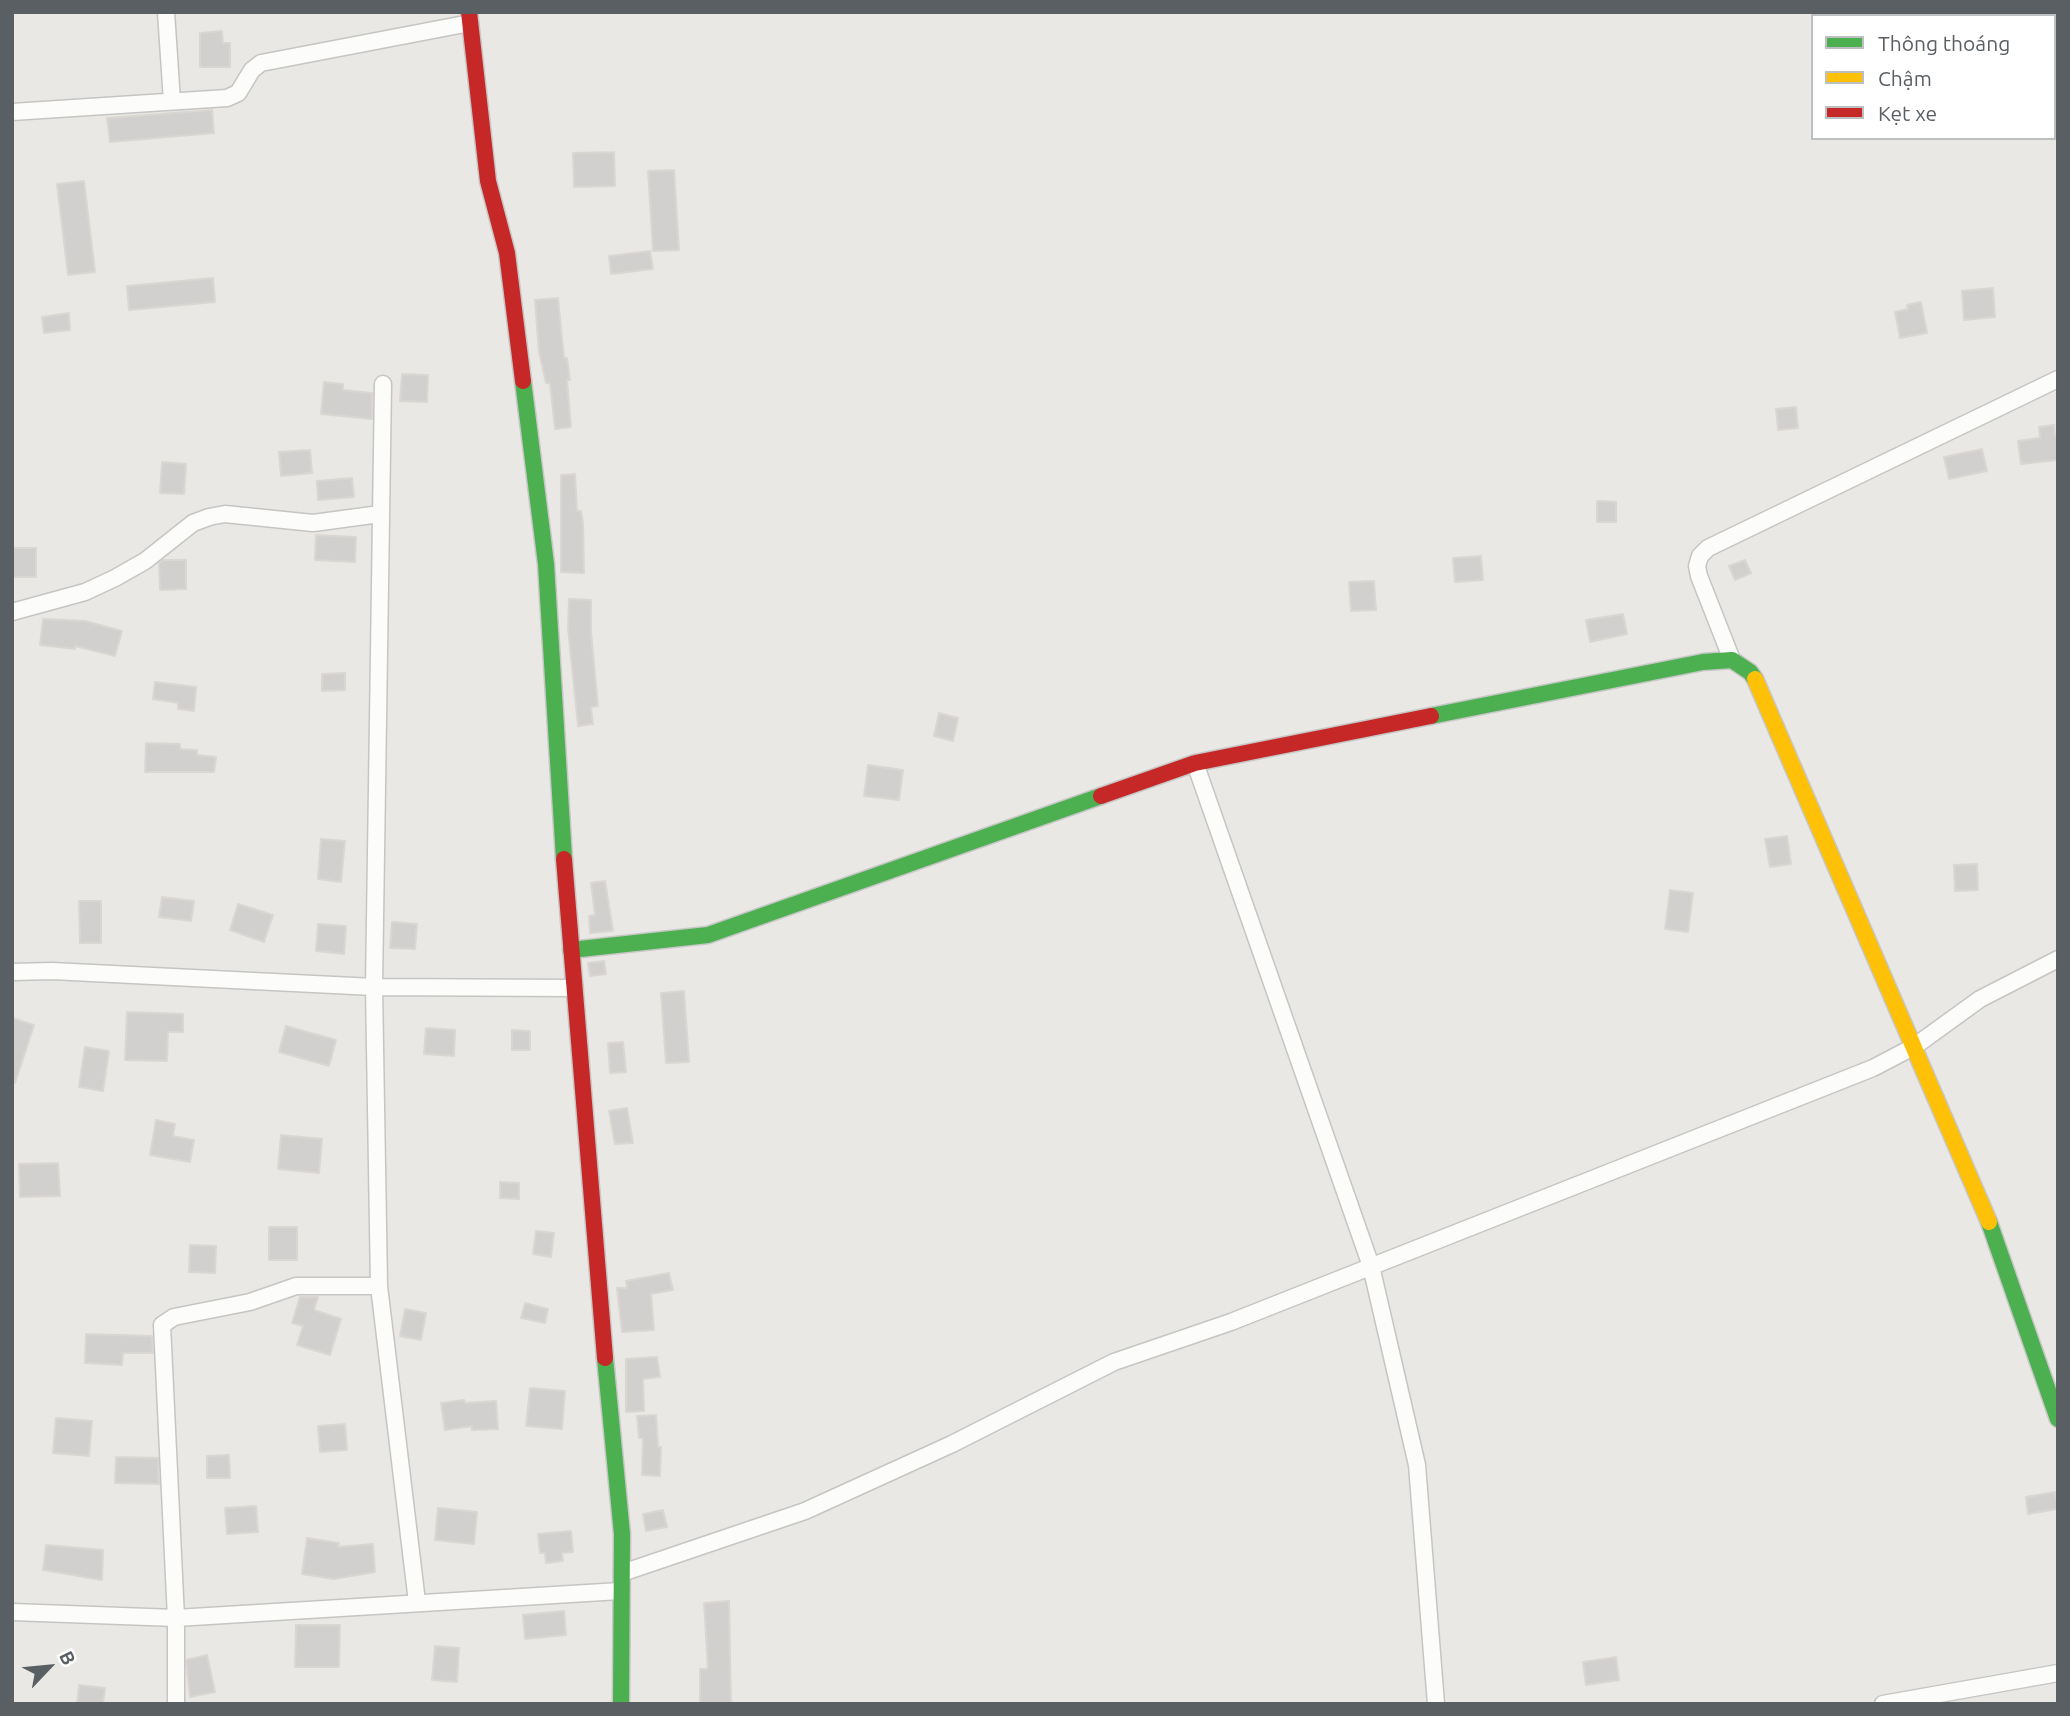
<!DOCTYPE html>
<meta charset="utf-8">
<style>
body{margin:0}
#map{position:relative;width:2070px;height:1716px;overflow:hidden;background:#eae8e4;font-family:Ubuntu,sans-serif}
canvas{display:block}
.frame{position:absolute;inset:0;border:14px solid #5a5f63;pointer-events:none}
.legend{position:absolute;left:1811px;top:14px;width:245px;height:126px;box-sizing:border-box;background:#fff;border:2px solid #bdbfc1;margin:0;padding:9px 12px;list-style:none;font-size:21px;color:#5a5f63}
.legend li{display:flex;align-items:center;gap:14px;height:35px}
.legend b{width:35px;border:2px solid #bdbfc1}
.north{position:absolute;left:14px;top:1632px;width:70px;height:70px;-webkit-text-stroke:5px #fff;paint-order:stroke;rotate:64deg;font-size:19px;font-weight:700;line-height:28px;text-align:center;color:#5a5f63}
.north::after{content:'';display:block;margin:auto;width:24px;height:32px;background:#5a5f63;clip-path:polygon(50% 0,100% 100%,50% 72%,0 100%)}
</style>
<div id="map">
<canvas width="2070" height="1716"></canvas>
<div class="frame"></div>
<ul class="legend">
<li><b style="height:9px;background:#4caf50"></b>Thông thoáng</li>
<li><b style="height:9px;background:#ffc107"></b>Chậm</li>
<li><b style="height:9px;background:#c62828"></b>Kẹt xe</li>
</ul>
<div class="north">B</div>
</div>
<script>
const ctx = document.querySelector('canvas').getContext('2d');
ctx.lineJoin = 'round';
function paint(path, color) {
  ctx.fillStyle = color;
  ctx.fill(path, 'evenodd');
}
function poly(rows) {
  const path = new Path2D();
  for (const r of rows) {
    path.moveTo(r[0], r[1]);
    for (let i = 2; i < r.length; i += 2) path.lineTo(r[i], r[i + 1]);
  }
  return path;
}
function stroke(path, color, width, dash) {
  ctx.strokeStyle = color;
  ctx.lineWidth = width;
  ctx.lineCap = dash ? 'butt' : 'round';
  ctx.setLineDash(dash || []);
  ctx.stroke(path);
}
const building = poly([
 [222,31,223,43,230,43,230,67,200,67,200,33,222,31],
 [212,110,214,133,110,142,107,118,212,110],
 [614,152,615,186,574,187,573,153,614,152],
 [674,170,679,250,653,251,648,171,674,170],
 [84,181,95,272,68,275,57,184,84,181],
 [650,251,653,269,611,274,609,256,650,251],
 [213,278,215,302,129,310,127,286,213,278],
 [1993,288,1995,317,1964,320,1962,291,1993,288],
 [558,298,564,358,567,358,570,380,567,380,571,427,555,429,550,383,546,383,539,352,535,300,558,298],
 [1921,302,1927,333,1900,338,1895,312,1908,309,1907,305,1921,302],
 [69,313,70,330,44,333,42,317,69,313],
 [402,374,428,375,427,402,400,401,402,374],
 [324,382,343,384,343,390,372,393,372,419,321,414,324,382],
 [1796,407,1798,428,1778,430,1776,409,1796,407],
 [2054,425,2055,437,2058,436,2058,460,2021,464,2018,441,2040,438,2039,427,2054,425],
 [1982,449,1987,471,1949,479,1944,457,1982,449],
 [310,450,312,473,281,476,279,452,310,450],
 [162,462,186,464,184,494,160,493,162,462],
 [575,474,577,511,581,511,583,523,584,573,561,572,561,475,575,474],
 [352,478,354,497,318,500,317,481,352,478],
 [1597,501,1616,502,1616,522,1597,522,1597,501],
 [316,535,356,537,355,562,315,560,316,535],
 [12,548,36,548,36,577,12,577,12,548],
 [1481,556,1483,580,1455,582,1453,558,1481,556],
 [163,560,186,560,186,589,160,590,159,563,163,560],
 [1745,560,1751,573,1735,580,1729,566,1745,560],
 [1374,581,1376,610,1351,611,1349,582,1374,581],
 [569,599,591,600,591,632,598,706,591,707,593,724,578,726,568,628,569,599],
 [1623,614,1627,634,1590,642,1586,620,1623,614],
 [43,619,85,621,122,631,115,656,75,646,75,649,40,645,43,619],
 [345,673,345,690,322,691,322,674,345,673],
 [155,682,196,687,194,711,178,709,178,703,153,699,155,682],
 [939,713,958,718,953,741,934,736,939,713],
 [146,743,180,744,180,749,197,750,197,755,216,757,214,772,145,772,146,743],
 [868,765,903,770,899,800,864,796,868,765],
 [1787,836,1791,864,1770,867,1765,839,1787,836],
 [321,839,345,841,341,882,318,879,321,839],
 [1977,864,1978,890,1955,891,1954,865,1977,864],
 [605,881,613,931,590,933,589,916,595,915,591,883,605,881],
 [1670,890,1693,893,1688,932,1665,929,1670,890],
 [162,897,194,901,191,921,159,917,162,897],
 [79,901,101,901,101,943,80,943,79,901],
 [238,904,273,915,264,942,230,930,238,904],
 [392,922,417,924,415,949,390,948,392,922],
 [318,924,346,926,344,954,316,951,318,924],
 [604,961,606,974,590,976,588,963,604,961],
 [684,991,689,1062,666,1063,661,993,684,991],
 [127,1012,183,1014,183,1032,168,1032,167,1061,125,1060,127,1012],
 [12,1018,34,1025,15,1083,12,1082,12,1018],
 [286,1026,336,1040,329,1066,279,1052,286,1026],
 [426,1028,455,1030,454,1056,424,1054,426,1028],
 [512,1030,530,1031,530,1050,512,1050,512,1030],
 [623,1042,626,1072,610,1073,608,1043,623,1042],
 [85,1047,109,1051,103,1091,79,1087,85,1047],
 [627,1108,633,1143,615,1144,609,1111,627,1108],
 [156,1120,175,1124,173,1136,194,1140,190,1162,150,1155,156,1120],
 [281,1135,322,1139,319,1173,278,1169,281,1135],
 [58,1163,60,1196,20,1197,19,1164,58,1163],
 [500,1182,519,1183,519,1199,500,1198,500,1182],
 [269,1227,297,1227,297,1260,269,1260,269,1227],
 [536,1231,554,1233,551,1257,533,1254,536,1231],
 [190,1245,216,1246,215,1273,189,1272,190,1245],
 [669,1273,673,1290,651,1294,654,1330,622,1332,617,1288,627,1288,626,1281,669,1273],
 [300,1297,318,1297,314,1310,341,1319,330,1355,297,1345,303,1326,292,1323,300,1297],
 [525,1303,548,1309,545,1323,521,1318,525,1303],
 [405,1309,426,1313,421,1340,400,1336,405,1309],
 [86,1334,152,1336,153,1353,123,1353,122,1365,85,1363,86,1334],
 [657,1357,660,1377,643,1379,644,1411,626,1412,626,1359,657,1357],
 [530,1388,565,1391,562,1429,526,1426,530,1388],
 [464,1400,465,1403,496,1401,498,1429,472,1430,472,1426,445,1430,441,1403,464,1400],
 [656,1415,658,1447,661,1447,660,1476,642,1475,643,1438,639,1438,637,1416,656,1415],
 [56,1418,92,1421,89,1456,53,1453,56,1418],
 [345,1424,347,1450,320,1452,318,1426,345,1424],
 [229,1455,230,1478,207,1478,207,1456,229,1455],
 [116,1457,158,1458,159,1484,115,1483,116,1457],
 [2055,1492,2058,1509,2028,1514,2026,1497,2055,1492],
 [256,1506,258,1532,227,1534,225,1508,256,1506],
 [438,1508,477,1512,474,1544,435,1540,438,1508],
 [663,1510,667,1527,646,1531,643,1514,663,1510],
 [571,1531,573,1552,562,1553,563,1561,546,1563,545,1553,540,1553,538,1534,571,1531],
 [307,1538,339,1543,338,1547,373,1544,375,1572,334,1579,302,1574,307,1538],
 [46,1545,103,1550,102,1580,43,1570,46,1545],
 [729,1601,731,1704,700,1704,700,1669,708,1669,704,1603,729,1601],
 [564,1611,566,1635,525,1639,523,1615,564,1611],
 [296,1625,340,1625,339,1667,295,1667,296,1625],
 [435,1646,459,1648,457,1682,432,1680,435,1646],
 [207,1655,215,1692,190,1697,186,1660,207,1655],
 [1616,1657,1619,1680,1586,1685,1583,1662,1616,1657],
 [79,1685,105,1688,103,1704,77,1704,79,1685]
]);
const street = poly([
 [166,12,172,101],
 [12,112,227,98,238,93,252,70,261,63,470,23],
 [383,384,374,987,379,1286,417,1602],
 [12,612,85,592,115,578,145,561,193,523,209,517,225,514,313,523,380,514],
 [1732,660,1699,576,1697,566,1700,556,1708,548,2058,379],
 [1195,763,1371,1266,1417,1465,1436,1704],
 [12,972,52,971,374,987,574,988],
 [622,1573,805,1511,952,1444,1114,1362,1231,1322,1873,1068,1915,1046,1980,999,2058,959],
 [12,1612,176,1618,620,1591],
 [176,1704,176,1618,162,1325,174,1317,250,1302,296,1286,379,1286],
 [1883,1704,2058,1673]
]);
const fast = poly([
 [523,381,546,564,564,859],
 [1431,716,1703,662,1732,660,1750,672,1755,679],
 [571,950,708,935,1101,796],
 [1989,1222,2058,1419],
 [605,1358,622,1534,621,1704]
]);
const slow = poly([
 [1755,679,1989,1222]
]);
const jam = poly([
 [469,12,488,181,507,253,523,381],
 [1101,796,1195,763,1431,716],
 [564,859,605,1358]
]);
paint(building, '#d2d0ce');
stroke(building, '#dad7d3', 2);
stroke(street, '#c5c5c4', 19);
stroke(fast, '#c6c7c6', 19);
stroke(slow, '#c6c7c6', 19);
stroke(jam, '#c6c7c6', 19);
stroke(street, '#fcfcfb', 16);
stroke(fast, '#4caf50', 16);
stroke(slow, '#ffc107', 16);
stroke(jam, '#c62828', 16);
</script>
